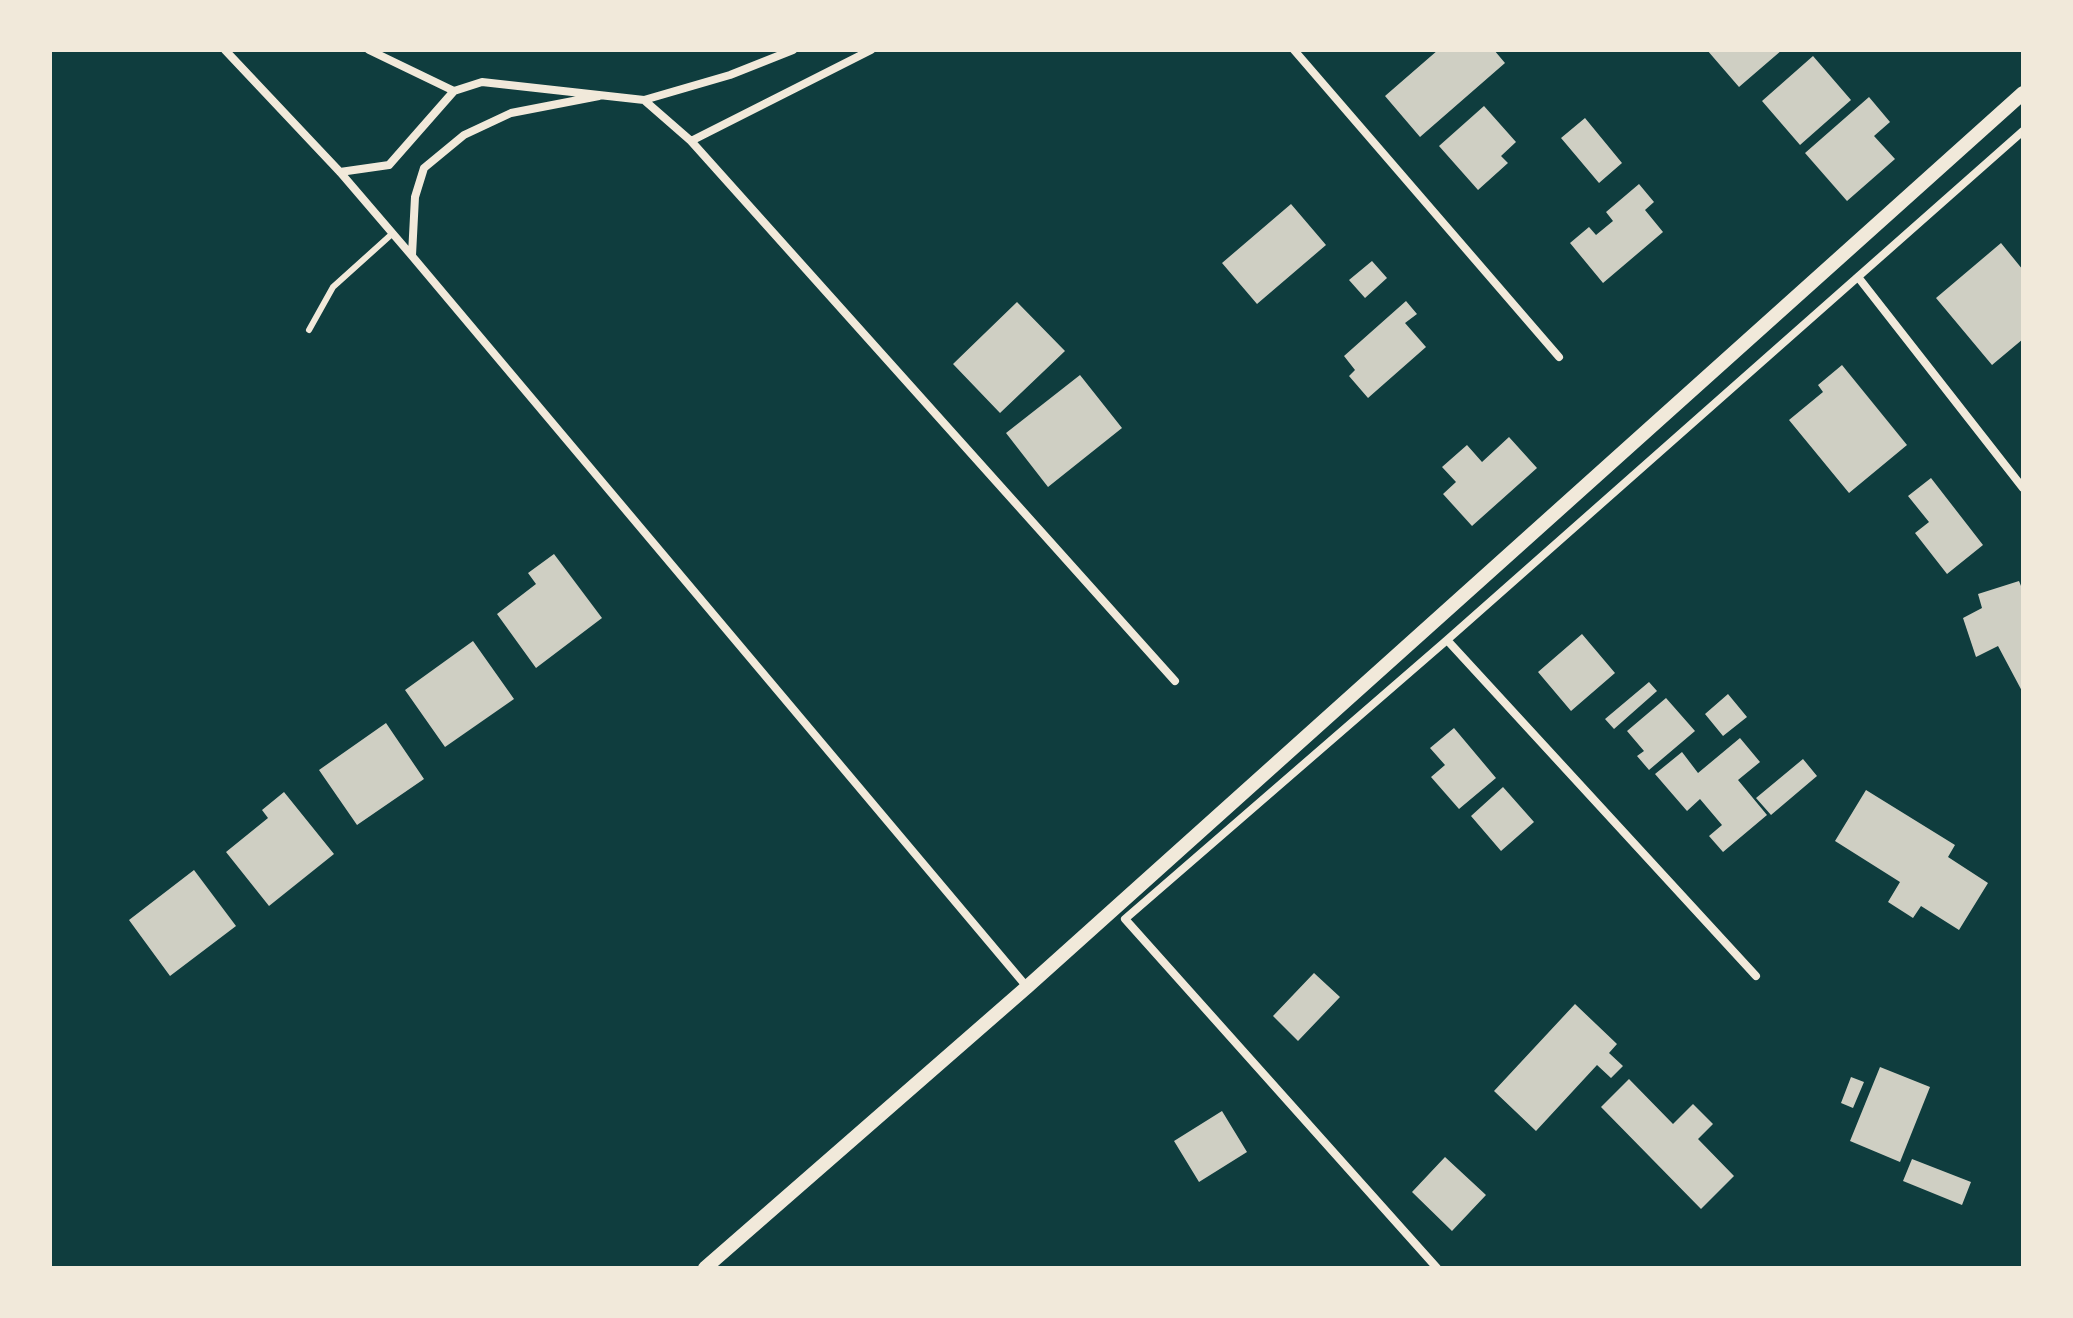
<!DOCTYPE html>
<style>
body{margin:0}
#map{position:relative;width:2073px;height:1318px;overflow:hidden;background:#0f3d3e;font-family:"DM Sans",sans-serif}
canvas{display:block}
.frame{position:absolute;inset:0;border:52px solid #f1e9da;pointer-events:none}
</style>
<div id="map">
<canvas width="2073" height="1318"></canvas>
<div class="frame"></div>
</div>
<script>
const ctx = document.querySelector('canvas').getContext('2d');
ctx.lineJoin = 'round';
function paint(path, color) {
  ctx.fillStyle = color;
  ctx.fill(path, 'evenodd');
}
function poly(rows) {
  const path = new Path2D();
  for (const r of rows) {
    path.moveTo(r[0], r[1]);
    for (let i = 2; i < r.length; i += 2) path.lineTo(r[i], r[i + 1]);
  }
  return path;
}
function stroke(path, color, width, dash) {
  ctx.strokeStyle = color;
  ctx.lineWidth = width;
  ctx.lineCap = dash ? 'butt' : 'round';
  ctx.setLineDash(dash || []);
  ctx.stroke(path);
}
const building = poly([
 [1438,50,1494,50,1505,63,1420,137,1385,96],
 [1707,50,1782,50,1739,87],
 [1813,56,1851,100,1800,145,1762,101],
 [1869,97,1890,122,1874,136,1895,159,1847,201,1805,153],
 [1484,106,1516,142,1501,156,1508,163,1478,190,1439,146],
 [1585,118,1622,163,1599,183,1561,138],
 [1639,184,1654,202,1645,210,1663,232,1603,283,1570,243,1589,227,1596,235,1613,221,1606,212],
 [1291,204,1326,245,1257,304,1222,263],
 [2001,243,2023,270,2023,339,1992,365,1936,298],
 [1372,261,1387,278,1365,298,1349,280],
 [1406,301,1417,314,1405,323,1426,347,1368,398,1349,376,1355,370,1344,356],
 [1017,302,1065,351,1000,413,953,364],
 [1842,365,1907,445,1849,493,1789,420,1823,392,1818,385],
 [1080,375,1122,428,1048,487,1006,433],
 [1509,437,1537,468,1472,526,1443,494,1456,482,1442,467,1467,445,1482,462],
 [1931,478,1983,545,1947,574,1915,533,1929,522,1908,496],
 [554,554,602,618,536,668,497,614,536,584,528,573],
 [2019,581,2023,591,2023,693,1998,646,1976,657,1963,618,1982,608,1978,594],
 [1582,634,1615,673,1571,711,1538,672],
 [473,641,514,699,445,747,405,690],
 [1649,682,1657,691,1614,729,1605,719],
 [1728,694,1747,717,1723,736,1705,714],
 [1666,698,1695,731,1649,770,1637,756,1644,751,1627,731],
 [386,723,424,779,357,825,319,770],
 [1454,728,1496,778,1459,809,1431,777,1445,765,1430,748],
 [1740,738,1760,762,1738,780,1767,815,1723,852,1709,836,1722,825,1700,799,1687,811,1655,774,1682,752,1698,773],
 [1803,759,1817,776,1771,815,1756,798],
 [1503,787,1534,822,1501,851,1471,816],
 [1866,790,1955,845,1948,857,1988,883,1959,930,1921,906,1913,918,1888,902,1900,882,1835,841],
 [284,792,334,854,269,906,226,852,268,818,262,810],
 [194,870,236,926,170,976,129,920],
 [1314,973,1340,997,1298,1041,1273,1016],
 [1575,1004,1617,1044,1609,1053,1623,1066,1611,1078,1597,1065,1536,1131,1494,1091],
 [1880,1067,1930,1087,1900,1162,1850,1141],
 [1851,1077,1864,1082,1853,1108,1841,1103],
 [1629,1079,1673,1124,1693,1104,1713,1124,1698,1139,1734,1176,1701,1209,1601,1107],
 [1222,1111,1247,1152,1199,1182,1174,1141],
 [1445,1157,1486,1195,1452,1231,1412,1192],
 [1912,1159,1971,1182,1962,1205,1903,1181]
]);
const service = poly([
 [309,330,333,287,393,233]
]);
const minor = poly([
 [225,50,340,172,412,256,1027,987],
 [369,50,454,91],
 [793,50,730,75,644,100,691,141,871,50],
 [1294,50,1559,357],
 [691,141,1175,681],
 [340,172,389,165,454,91,482,82,644,100],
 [412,255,415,197,424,168,464,135,511,113,599,96],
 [1858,277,2023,488],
 [1447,640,2023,131],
 [1437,1268,1125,919,1447,640,1756,976]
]);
const tertiary = poly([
 [705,1268,1027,987,2023,93]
]);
paint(building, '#cfcfc3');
stroke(service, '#f1e9da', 6);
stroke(minor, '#f1e9da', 8);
stroke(tertiary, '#f1e9da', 14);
</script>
